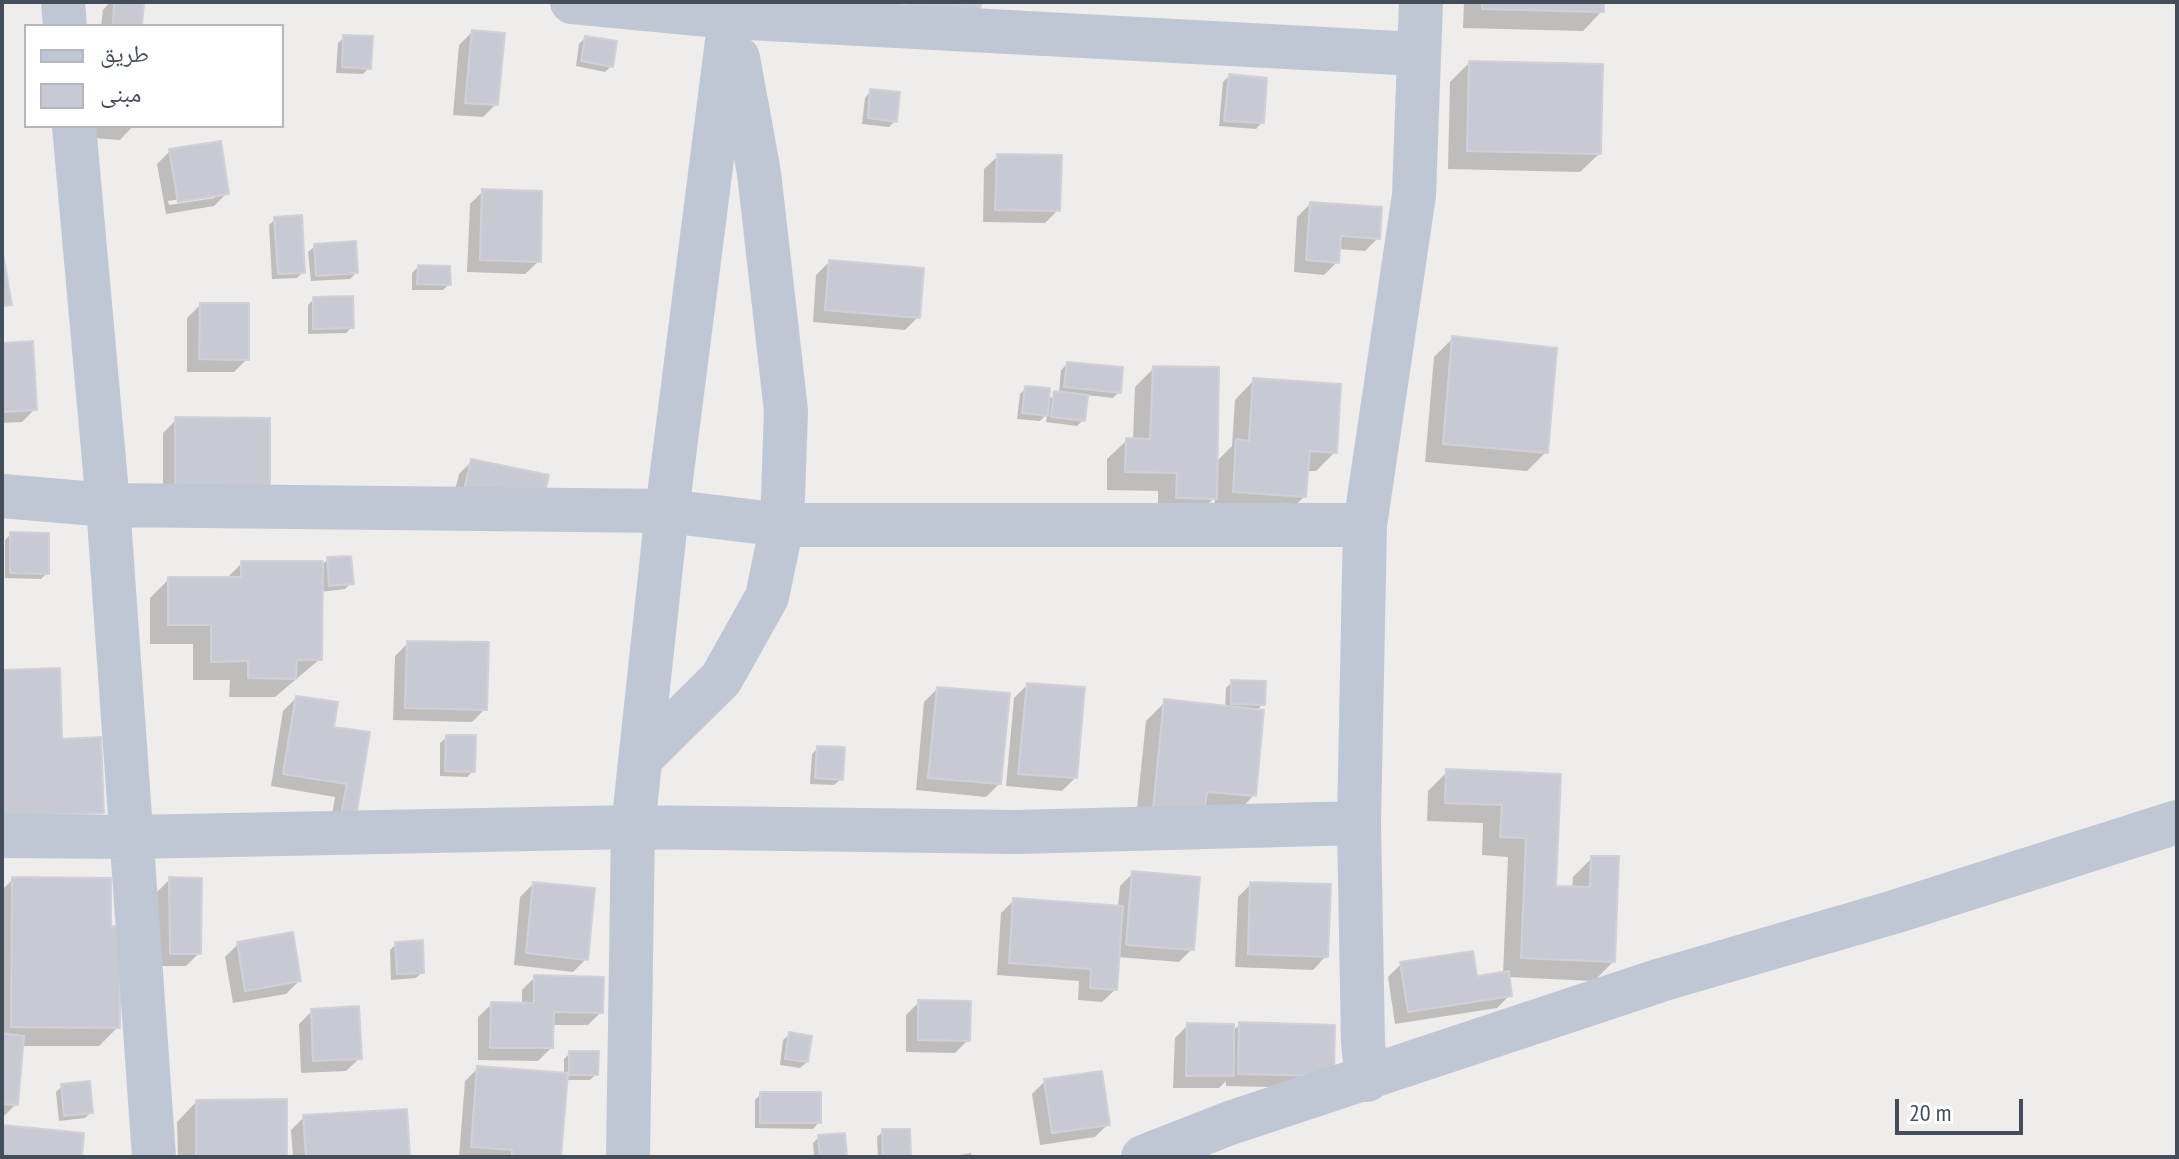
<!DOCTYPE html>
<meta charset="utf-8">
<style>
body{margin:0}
#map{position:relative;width:2179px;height:1159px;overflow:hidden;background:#efecec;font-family:"PT Sans Narrow","Noto Naskh Arabic",sans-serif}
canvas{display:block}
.frame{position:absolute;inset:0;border:4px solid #444d5a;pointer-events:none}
.legend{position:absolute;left:24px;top:24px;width:260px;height:104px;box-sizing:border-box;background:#fff;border:2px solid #b4b8bd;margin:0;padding:10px 14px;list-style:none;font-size:24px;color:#444d5a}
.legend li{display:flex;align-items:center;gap:16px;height:40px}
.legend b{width:40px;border:2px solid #b4b8bd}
.scale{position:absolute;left:1895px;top:1099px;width:128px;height:36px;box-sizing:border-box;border:4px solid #444d5a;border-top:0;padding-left:10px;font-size:24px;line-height:28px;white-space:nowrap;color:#444d5a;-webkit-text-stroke:6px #fff;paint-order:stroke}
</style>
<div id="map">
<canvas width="2179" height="1159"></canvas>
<div class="frame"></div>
<ul class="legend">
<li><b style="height:10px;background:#bec7d3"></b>طريق</li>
<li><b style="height:22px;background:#c8cad3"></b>مبنى</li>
</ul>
<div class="scale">20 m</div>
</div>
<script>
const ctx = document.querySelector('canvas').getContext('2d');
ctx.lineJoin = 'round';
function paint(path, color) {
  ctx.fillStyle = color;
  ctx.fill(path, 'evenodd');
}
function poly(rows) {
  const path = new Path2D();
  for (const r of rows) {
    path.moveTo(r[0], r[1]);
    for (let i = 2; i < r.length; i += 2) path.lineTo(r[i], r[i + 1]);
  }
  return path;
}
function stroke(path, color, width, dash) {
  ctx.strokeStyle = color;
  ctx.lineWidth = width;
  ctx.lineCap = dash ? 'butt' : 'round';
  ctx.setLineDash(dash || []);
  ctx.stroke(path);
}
const shadow = poly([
 [110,2,142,2,140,26,101,26,103,10],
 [908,2,958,2,978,5,903,25],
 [1464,2,1602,2,1602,11,1583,31,1463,28],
 [472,32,496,104,483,117,453,115,459,45],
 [344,37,369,68,363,74,336,73,338,43],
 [585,38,611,66,605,72,576,66,579,44],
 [1469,63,1600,153,1580,172,1448,169,1450,82],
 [1229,76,1262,122,1256,129,1219,126,1223,82],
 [871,91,895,121,889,127,862,124,865,98],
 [94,126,133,126,120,140,93,138],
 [170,151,227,193,214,206,166,214,157,164],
 [215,194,215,198,169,205,168,201],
 [998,156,1058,210,1045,223,983,222,984,169],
 [483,191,539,261,525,274,467,272,470,204],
 [1310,204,1378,238,1365,251,1338,249,1337,262,1324,275,1294,272,1297,217],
 [275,219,303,272,297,278,272,279,269,225],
 [315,246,356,273,350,279,311,281,308,252],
 [829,262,918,317,905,330,813,322,816,275],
 [418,267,449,284,443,290,412,290,412,273],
 [314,299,352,327,346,333,308,334,308,305],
 [200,305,247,359,234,372,187,372,187,318],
 [1453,338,1546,452,1527,471,1425,462,1434,357],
 [2,345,35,409,22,422,2,423],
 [1067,364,1119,392,1113,398,1086,395,1083,420,1077,426,1046,422,1047,414,1040,421,1017,419,1020,394,1026,388,1047,400,1059,393,1061,370],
 [1154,368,1215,463,1232,446,1235,400,1254,380,1335,452,1316,471,1306,471,1305,496,1285,515,1214,510,1215,497,1195,517,1158,517,1158,491,1107,490,1107,459,1127,440,1133,440,1135,387],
 [176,420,268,420,163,512,163,433],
 [472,461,525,528,450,512,459,474],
 [11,534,47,573,41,579,5,578,5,540],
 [328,559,351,583,345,589,320,592,320,659,275,697,229,697,230,680,193,680,193,644,150,644,150,598,169,579,226,579,242,563,321,566],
 [408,643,485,709,472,722,393,720,395,656],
 [1232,682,1263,704,1256,711,1254,795,1235,815,1135,827,1146,721,1165,702,1225,708,1226,688],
 [1027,685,1075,778,1062,791,1006,786,1014,698],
 [937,689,999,784,986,797,916,790,924,702],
 [296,698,331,728,368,734,355,816,330,827,335,797,271,786,283,711],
 [447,737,473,771,467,777,440,776,440,743],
 [818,748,841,779,834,785,810,784,812,754],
 [1447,772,1559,776,1554,888,1572,889,1573,877,1592,858,1613,962,1594,981,1507,977,1510,995,1497,1008,1395,1024,1388,977,1401,964,1475,978,1503,974,1508,857,1482,855,1483,823,1427,821,1428,791],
 [1133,873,1192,949,1179,962,1118,957,1116,989,1102,1002,1078,1000,1079,981,997,975,1001,913,1014,900,1118,908,1120,886],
 [13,879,109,928,118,1027,99,1046,21,1046,16,1104,3,1117,2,890],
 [170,879,199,953,186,966,157,966,157,892],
 [533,884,586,959,573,972,514,965,520,897],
 [1251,884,1326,956,1313,970,1235,967,1238,897],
 [238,944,299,981,286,994,233,1003,225,957],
 [396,944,422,972,416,978,391,980,390,950],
 [535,977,601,1012,588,1025,552,1025,551,1048,538,1061,478,1060,478,1017,492,1004,522,1005,522,990],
 [919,1002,968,1040,955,1053,906,1052,906,1015],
 [312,1011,360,1058,346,1071,301,1073,299,1024],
 [1240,1024,1333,1027,1319,1088,1226,1086,1226,1081,1219,1088,1173,1088,1175,1038,1188,1025,1232,1032],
 [790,1034,807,1062,800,1068,780,1065,783,1040],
 [570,1053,596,1074,590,1080,565,1080,559,1157,459,1157,465,1081,478,1068,564,1075,564,1059],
 [1045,1081,1108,1124,1095,1137,1040,1145,1032,1094],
 [62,1086,91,1112,85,1118,59,1121,56,1092],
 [761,1094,819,1122,813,1129,755,1128,755,1100],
 [196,1102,285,1157,178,1157,177,1122],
 [304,1117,408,1157,293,1157,291,1130],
 [883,1131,909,1155,906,1157,878,1157,877,1137],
 [819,1137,845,1157,814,1157,813,1143],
 [971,1153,972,1157,949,1157]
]);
const building = poly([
 [114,2,144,2,142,26,113,26,114,2],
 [910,2,981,4,978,27,908,19,910,2],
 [1482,2,1604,2,1604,12,1482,9,1482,2],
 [472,30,505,33,498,105,465,103,472,30],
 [343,35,373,36,371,69,342,67,343,35],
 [585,36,617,41,613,67,581,61,585,36],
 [1469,61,1603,64,1601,154,1467,151,1469,61],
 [1229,74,1267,78,1264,123,1224,121,1229,74],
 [870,89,900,92,897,122,868,118,870,89],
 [221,141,229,194,178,202,169,149,221,141],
 [997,154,1062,155,1060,211,995,210,997,154],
 [482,189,542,191,541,262,480,260,482,189],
 [1310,202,1382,207,1380,239,1341,236,1339,263,1306,260,1310,202],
 [302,215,305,273,278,274,274,217,302,215],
 [356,241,358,273,316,276,314,244,356,241],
 [2,248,12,305,2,306,2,248],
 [829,260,924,268,920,318,825,310,829,260],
 [418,265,450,266,451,285,417,284,418,265],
 [353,296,354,328,313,329,313,297,353,296],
 [200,303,249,303,249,360,199,359,200,303],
 [1452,336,1557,348,1548,453,1443,444,1452,336],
 [33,341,37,410,2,412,2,343,33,341],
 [1067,362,1123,367,1121,393,1064,387,1067,362],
 [1153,366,1219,367,1217,499,1176,498,1177,473,1125,472,1126,438,1150,439,1153,366],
 [1253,378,1341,384,1337,453,1310,451,1306,497,1233,492,1236,439,1249,441,1253,378],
 [1025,386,1050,388,1048,416,1022,413,1025,386],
 [1054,391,1088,395,1085,421,1051,417,1054,391],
 [175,417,270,418,270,500,175,500,175,417],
 [471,459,549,475,540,516,462,499,471,459],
 [10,532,49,533,49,574,10,573,10,532],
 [351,556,354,584,329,586,327,557,351,556],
 [241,561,323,561,322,660,297,660,296,679,248,678,248,661,211,662,211,625,168,625,168,577,241,577,241,561],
 [407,641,489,642,487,710,405,708,407,641],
 [60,668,62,739,101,737,104,813,2,817,2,670,60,668],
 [1231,680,1266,681,1265,705,1231,704,1231,680],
 [1027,683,1085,687,1077,778,1018,774,1027,683],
 [937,687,1010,693,1001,784,928,778,937,687],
 [296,696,338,702,334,727,370,732,356,817,341,815,347,784,283,774,296,696],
 [1164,699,1264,710,1256,796,1207,792,1204,813,1153,809,1164,699],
 [446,735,476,735,475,772,445,771,446,735],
 [817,746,845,747,843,780,815,778,817,746],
 [1446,769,1561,774,1556,886,1590,887,1591,856,1619,856,1615,962,1521,958,1526,838,1500,837,1502,805,1445,803,1446,769],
 [1132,871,1200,877,1194,950,1126,945,1132,871],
 [12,877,111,878,111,926,120,926,120,1028,11,1027,12,877],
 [169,877,202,878,201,954,170,954,169,877],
 [533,882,595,888,588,960,526,953,533,882],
 [1250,882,1331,884,1328,957,1248,954,1250,882],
 [1013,898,1123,906,1117,990,1090,988,1091,969,1009,963,1013,898],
 [293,932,301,981,245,991,237,942,293,932],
 [423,940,424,973,397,974,395,942,423,940],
 [1473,951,1477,976,1509,971,1512,996,1408,1012,1400,962,1473,951],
 [534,975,604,977,603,1013,554,1012,553,1048,490,1048,491,1002,534,1003,534,975],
 [918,1000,971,1001,970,1041,918,1040,918,1000],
 [359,1006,362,1059,313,1061,311,1009,359,1006],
 [1239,1022,1335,1025,1334,1076,1238,1074,1239,1022],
 [1187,1023,1234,1024,1234,1076,1186,1076,1187,1023],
 [789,1032,812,1036,808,1062,785,1059,789,1032],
 [2,1033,24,1036,18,1105,2,1104,2,1033],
 [569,1051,599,1051,598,1075,569,1075,569,1051],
 [477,1066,568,1073,561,1157,512,1157,512,1150,471,1147,477,1066],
 [1102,1071,1110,1125,1052,1133,1044,1079,1102,1071],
 [90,1081,93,1113,64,1116,61,1084,90,1081],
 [760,1092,821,1092,821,1123,760,1123,760,1092],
 [287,1099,287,1157,196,1157,196,1100,287,1099],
 [407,1109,410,1157,306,1157,303,1115,407,1109],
 [2,1125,84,1133,82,1157,2,1157,2,1125],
 [882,1129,910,1129,911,1156,883,1156,882,1129],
 [845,1133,847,1157,820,1157,818,1135,845,1133]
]);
const minor = poly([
 [63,2,65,26],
 [572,2,730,17,1417,54],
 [74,126,108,505,154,1157],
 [2,496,108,505,667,511,782,525,1365,525],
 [641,758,721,679,767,597,782,525,786,411,759,173,738,58],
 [2,836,131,837,633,827,1017,832,1359,823],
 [1367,1080,1363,1043,1359,823,1365,525,1414,195,1421,2],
 [628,1157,633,827,667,511,732,2]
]);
const tertiary = poly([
 [1143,1157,1230,1123,1661,980,1894,912,2177,822]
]);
paint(shadow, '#0003');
paint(building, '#c8cad3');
stroke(building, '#d0d1d8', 2);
stroke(minor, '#bec7d3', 44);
stroke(tertiary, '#bec7d3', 44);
</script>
